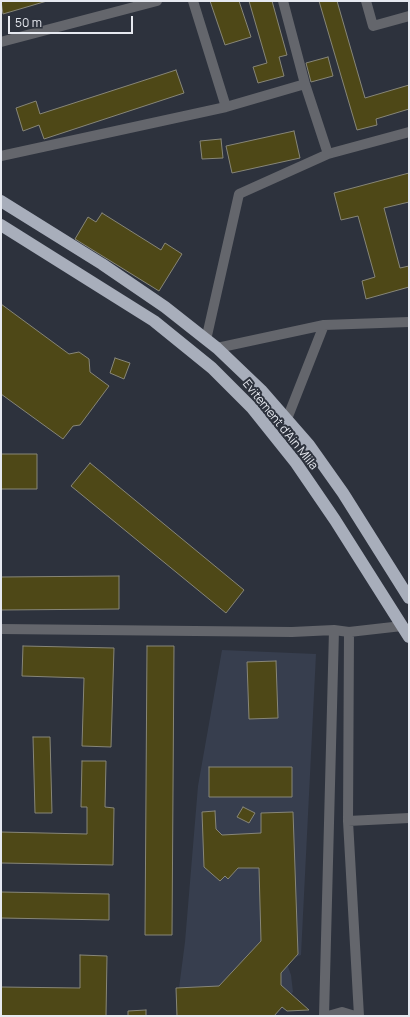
<!DOCTYPE html>
<style>
body{margin:0}
#map{position:relative;width:410px;height:1017px;overflow:hidden;background:#2d323d;font-family:Manrope,sans-serif}
canvas{display:block}
.frame{position:absolute;inset:0;border:2px solid #e6e9f0;pointer-events:none}
.scale{position:absolute;left:8px;top:16px;width:125px;height:18px;box-sizing:border-box;border:2px solid #e6e9f0;border-top:0;padding-left:5px;font-size:12px;line-height:14px;white-space:nowrap;color:#e6e9f0;-webkit-text-stroke:3px #2d323d;paint-order:stroke}
</style>
<div id="map">
<canvas width="410" height="1017"></canvas>
<div class="frame"></div>
<div class="scale">50 m</div>
</div>
<script>
const ctx = document.querySelector('canvas').getContext('2d');
ctx.lineJoin = 'round';
function paint(path, color) {
  ctx.fillStyle = color;
  ctx.fill(path, 'evenodd');
}
function poly(rows) {
  const path = new Path2D();
  for (const r of rows) {
    path.moveTo(r[0], r[1]);
    for (let i = 2; i < r.length; i += 2) path.lineTo(r[i], r[i + 1]);
  }
  return path;
}
function stroke(path, color, width, dash) {
  ctx.strokeStyle = color;
  ctx.lineWidth = width;
  ctx.lineCap = dash ? 'butt' : 'round';
  ctx.setLineDash(dash || []);
  ctx.stroke(path);
}
function drawText(font, color, halo, rows, align = 'center') {
  ctx.font = font + ' Manrope,sans-serif';
  ctx.lineWidth = 4;
  ctx.setLineDash([]);
  ctx.textBaseline = 'middle';
  ctx.strokeStyle = halo;
  ctx.fillStyle = color;
  for (const [text, x, y, turn = 0] of rows) {
    ctx.save();
    ctx.translate(x, y);
    ctx.rotate((+turn || 0) * Math.PI / 180);
    ctx.textAlign = isNaN(turn) ? turn : align;
    if (halo) ctx.strokeText(text, 0, 0);
    ctx.fillText(text, 0, 0);
    ctx.restore();
  }
}
const built = poly([
 [222,650,316,654,301,955,286,961,291,975,293,992,281,1004,176,1011,185,942,198,786]
]);
const building = poly([
 [1,1,47,1,3,14,1,1],
 [210,1,239,1,251,37,225,45,210,1],
 [249,1,272,1,287,55,279,57,284,76,258,83,253,67,267,63,249,1],
 [319,1,337,1,365,98,409,85,409,109,376,119,377,125,357,130,319,1],
 [328,57,333,76,311,82,306,63,328,57],
 [176,70,184,93,44,139,39,125,23,131,16,108,36,101,40,114,176,70],
 [294,131,300,158,232,173,226,146,294,131],
 [221,139,223,158,202,159,200,141,221,139],
 [409,173,409,202,384,208,400,268,409,266,409,287,366,299,362,281,375,277,358,216,341,220,334,193,409,173],
 [102,213,161,250,165,243,182,254,159,291,75,239,88,217,96,222,102,213],
 [1,304,69,354,79,352,89,359,90,372,109,386,80,425,73,426,63,439,1,394,1,304],
 [115,358,130,363,124,379,110,373,115,358],
 [1,454,37,454,37,489,1,489,1,454],
 [90,463,244,590,226,613,71,486,90,463],
 [119,576,119,609,1,610,1,577,119,576],
 [23,646,114,648,111,747,82,746,84,678,22,676,23,646],
 [147,646,174,646,172,935,145,935,147,646],
 [276,661,278,718,249,719,247,662,276,661],
 [33,737,50,737,52,813,35,813,33,737],
 [82,761,106,761,105,807,114,808,113,865,1,863,1,832,87,834,87,807,81,807,82,761],
 [209,767,292,767,292,797,209,797,209,767],
 [243,807,255,813,249,823,237,817,243,807],
 [215,811,216,829,222,835,261,833,261,813,293,812,298,954,281,973,281,985,309,1010,287,1011,282,1007,274,1016,177,1016,176,988,219,986,261,941,259,868,238,868,228,879,225,876,220,881,204,867,202,812,215,811],
 [1,892,109,894,109,920,1,918,1,892],
 [80,955,107,956,106,1016,1,1016,1,987,80,988,80,955],
 [146,1010,146,1016,128,1016,128,1011,146,1010]
]);
const minor = poly([
 [193,1,226,107],
 [283,1,305,84],
 [366,1,373,26,409,16],
 [1,42,157,1],
 [1,156,226,107,305,84,328,154,409,132],
 [206,340,239,194,328,154],
 [217,348,324,325,409,322],
 [287,419,324,325],
 [1,629,292,632,334,630,349,632,402,626],
 [349,632,348,821,359,1016],
 [348,821,409,818],
 [324,1016,334,630],
 [328,1016,342,1012,355,1016]
]);
const highway = poly([
 [1,201,102,264,165,307,217,348,261,390,309,445,343,493,409,598],
 [1,225,154,321,212,368,252,408,296,463,335,520,409,637]
]);
const streetNames = [
 ["Evitement d'Ain Mlila",280,425,51]
];
paint(built, '#373e4e');
paint(building, '#4e4817');
stroke(building, '#878678', 1);
stroke(minor, '#64666c', 10);
stroke(highway, '#a8aebb', 12);
drawText('12px', '#e6e9f0', '#2d323d', streetNames);
</script>
